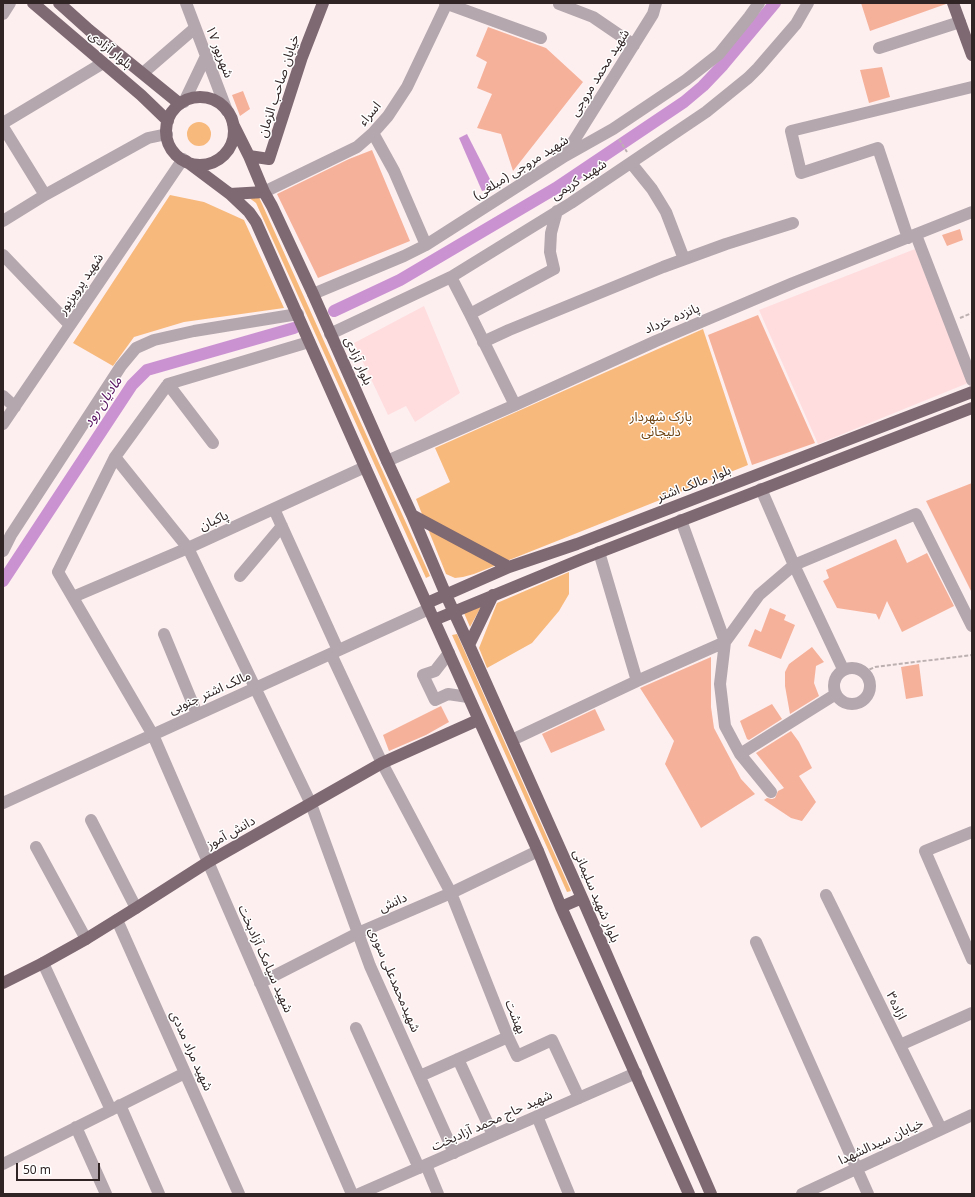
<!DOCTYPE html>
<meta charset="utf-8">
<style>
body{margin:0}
#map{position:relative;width:975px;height:1197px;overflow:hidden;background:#fdeff0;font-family:"Noto Sans",sans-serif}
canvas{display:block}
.frame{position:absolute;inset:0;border:4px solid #302425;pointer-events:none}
.scale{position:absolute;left:16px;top:1163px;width:84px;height:18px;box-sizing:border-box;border:2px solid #302425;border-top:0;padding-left:5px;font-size:12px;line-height:14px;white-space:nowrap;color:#302425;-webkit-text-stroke:3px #fff;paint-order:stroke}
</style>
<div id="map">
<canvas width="975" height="1197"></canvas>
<div class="frame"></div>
<div class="scale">50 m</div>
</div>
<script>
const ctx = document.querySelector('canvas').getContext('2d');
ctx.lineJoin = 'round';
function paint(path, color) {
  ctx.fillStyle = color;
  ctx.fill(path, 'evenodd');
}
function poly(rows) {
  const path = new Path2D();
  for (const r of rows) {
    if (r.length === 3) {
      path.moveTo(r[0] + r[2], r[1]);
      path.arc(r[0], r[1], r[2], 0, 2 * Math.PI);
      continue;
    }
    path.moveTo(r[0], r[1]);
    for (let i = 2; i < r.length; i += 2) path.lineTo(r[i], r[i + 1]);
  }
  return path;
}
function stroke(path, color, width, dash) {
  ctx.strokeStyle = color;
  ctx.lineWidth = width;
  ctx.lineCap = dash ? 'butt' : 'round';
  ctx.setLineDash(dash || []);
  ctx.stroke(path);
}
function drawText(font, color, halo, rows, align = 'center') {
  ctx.font = font + ' "Noto Sans","Noto Sans Arabic",sans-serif';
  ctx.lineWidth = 3;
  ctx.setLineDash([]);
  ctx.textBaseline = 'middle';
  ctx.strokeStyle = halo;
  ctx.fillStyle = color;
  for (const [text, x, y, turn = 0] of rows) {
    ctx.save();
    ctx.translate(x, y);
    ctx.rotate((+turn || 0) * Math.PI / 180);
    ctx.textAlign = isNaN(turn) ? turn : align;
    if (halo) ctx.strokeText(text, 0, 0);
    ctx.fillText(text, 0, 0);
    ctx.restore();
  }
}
const built = poly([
 [915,249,968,383,818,444,759,310],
 [424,306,460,393,415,422,406,406,388,415,354,343]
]);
const green = poly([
 [199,134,12],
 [170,195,204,202,244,220,284,308,184,322,134,337,113,366,73,343],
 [258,195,430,576,426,578,256,203,248,197],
 [703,329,748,465,474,574,463,577,455,578,446,574,416,499,450,482,435,448],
 [569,572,569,594,559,611,532,643,487,668,479,648,497,603],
 [482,605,470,627,464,613],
 [457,634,501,734,571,891,567,892,452,635]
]);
const water = poly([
 [467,134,492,183,492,188,482,191,459,138]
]);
const canal = poly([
 [334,311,400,280,556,188,684,102,703,86,723,65,775,3],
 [3,581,132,385,147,370,294,328]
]);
const building = poly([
 [861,3,945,3,946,4,870,31],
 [488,27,546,48,583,82,513,171,501,134,477,128,492,94,477,88,487,62,476,56],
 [882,67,890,97,869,103,860,70],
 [243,91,250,109,240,116,232,95],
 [372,150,410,241,318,278,277,194,349,159],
 [960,229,963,240,947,246,942,235],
 [758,315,815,443,752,465,708,335],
 [972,483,972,593,926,501],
 [896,539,907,563,927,553,954,606,902,632,887,601,879,620,876,614,837,608,823,581,829,578,826,570],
 [770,608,786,615,784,620,795,625,781,659,748,646,755,629,761,632],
 [812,647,824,662,816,666,814,683,819,696,790,714,785,686,785,672,789,664],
 [711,657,711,707,714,728,741,779,755,794,701,828,665,764,674,741,640,688],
 [919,664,923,696,906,699,901,667],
 [772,704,782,719,749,740,747,739,740,721],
 [441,706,449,722,426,735,389,751,383,735],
 [595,709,605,730,551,753,542,734],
 [791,731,799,742,812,768,799,776,816,802,802,821,791,818,764,800,767,798,772,799,775,798,778,791,784,788,756,753]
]);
const path = poly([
 [619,139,627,152],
 [960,318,972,313],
 [864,672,875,667,972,655]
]);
const minor = poly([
 [186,3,227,111],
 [445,3,541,38],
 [559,4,593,17,634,45],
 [3,14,10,3],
 [879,48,960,22],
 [143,73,195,28],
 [184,102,206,56],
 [3,123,103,63],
 [3,127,45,195],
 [373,133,394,171,426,245],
 [565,155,653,14,656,3],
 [631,163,652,189,666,212,684,259],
 [264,192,357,147,373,133,388,116,407,87,447,3],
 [3,221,45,195,148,138,167,134],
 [916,235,972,380],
 [908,238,878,148,801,173,791,131,972,87],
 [3,255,70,325],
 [451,277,470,314,515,405],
 [313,294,404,256,426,245,565,156,613,129,686,80,719,54,749,17,759,3],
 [470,314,554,269,550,252,551,233,557,211],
 [330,334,451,277,571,203,706,112,748,78,758,68,796,24,808,3],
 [309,342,168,384,115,457,58,572,153,735,352,1194],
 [483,342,509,330,663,267,726,244,793,223],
 [168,384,213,443],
 [3,396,15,407],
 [3,424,183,159],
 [115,457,188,548,311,804,370,966,454,1153],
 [387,461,515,405,656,341,793,283,972,212],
 [761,489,794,565,843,669],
 [274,509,338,650],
 [3,551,11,535,121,366,136,348,154,340,194,331,298,314],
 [599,552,637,681],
 [240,576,282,526],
 [73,597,188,548,365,467],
 [164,634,197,714],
 [449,653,435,671,423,675,435,700,448,694,468,697],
 [331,654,382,763,451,893,508,1037,517,1056,552,1040,579,1098],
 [852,686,18],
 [512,740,637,681,725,642,681,520],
 [740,754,836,694],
 [771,792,740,754,725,726,720,684,725,642,759,595,794,565,916,514,972,626],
 [3,803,429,609],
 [91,820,136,908],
 [972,832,925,851,972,959],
 [36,847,86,939],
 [826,895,941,1129],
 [117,920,239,1194],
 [756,942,868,1194],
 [43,963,111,1110],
 [260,983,358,933,451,893,538,851],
 [356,1028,419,1168],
 [900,1045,972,1013],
 [458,1059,493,1135],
 [420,1076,508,1037],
 [120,1105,159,1194],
 [537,1116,569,1194],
 [76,1127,106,1194],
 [3,1164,185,1073],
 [426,1165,438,1194],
 [359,1194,636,1073],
 [802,1194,972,1115]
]);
const major = poly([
 [33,3,141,95,168,121],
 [59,3,89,30,180,104],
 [953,3,972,55],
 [200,131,34],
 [233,124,249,156,264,192,272,206,313,294,387,461,412,515,446,595,469,645,582,898,711,1194],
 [249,156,269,159,302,57,323,3],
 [186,161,230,194,249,212,256,222,365,467,538,851,561,907,689,1194],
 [230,194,264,192],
 [412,515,509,567],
 [427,603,509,567,577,544,972,392],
 [434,620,582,559,972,408],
 [469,645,493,595],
 [561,907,582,898],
 [3,983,43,963,86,939,136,908,208,862,382,763,478,720]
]);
const streetNames = [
 ["بلوار آزادی",110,50,40],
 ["۱۷ شهریور",219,52,69],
 ["شهید محمد مروجی",600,73,-58],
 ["خیابان صاحب الزمان",279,86,-72],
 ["اسراء",370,114,-50],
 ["شهید مروجی (مبلغی)",521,168,-32],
 ["شهید کریمی",579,180,-33],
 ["شهید پرویزپور",81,284,-56],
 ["پانزده خرداد",672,319,-23],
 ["بلوار آزادی",358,361,66],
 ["بلوار مالک اشتر",694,484,-21],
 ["پاکبان",214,521,-24],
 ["مالک اشتر جنوبی",210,693,-24],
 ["دانش آموز",231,833,-29],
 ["بلوار شهید سلیمانی",596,896,67],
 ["دانش",393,903,-24],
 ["شهید سیامک آزادبخت",265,959,66],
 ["شهیدمحمدعلی سوری",394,980,67],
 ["ازاده۳",896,1006,64],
 ["بهشت",515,1017,68],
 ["شهید مراد مددی",191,1051,66],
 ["شهید حاج محمد آزادبخت",492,1121,-24],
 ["خیابان سیدالشهدا",881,1142,-25]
];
const parkNames = [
 ["پارک شهردار",661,417],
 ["دلیجانی",661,432]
];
const waterNames = [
 ["مادیان رود",103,402,-56]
];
paint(built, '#ffdddf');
paint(green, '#f8b97c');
paint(water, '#cb92d2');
stroke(canal, '#cb92d2', 12);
paint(building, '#f6b19a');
stroke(path, '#bdb0b1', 2, [4, 2]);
stroke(minor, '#b4a7ad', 12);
stroke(major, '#7e6872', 12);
drawText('13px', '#302425', '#fff', streetNames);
drawText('13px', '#6d4313', '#fff', parkNames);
drawText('italic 14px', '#56105f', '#fff', waterNames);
</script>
